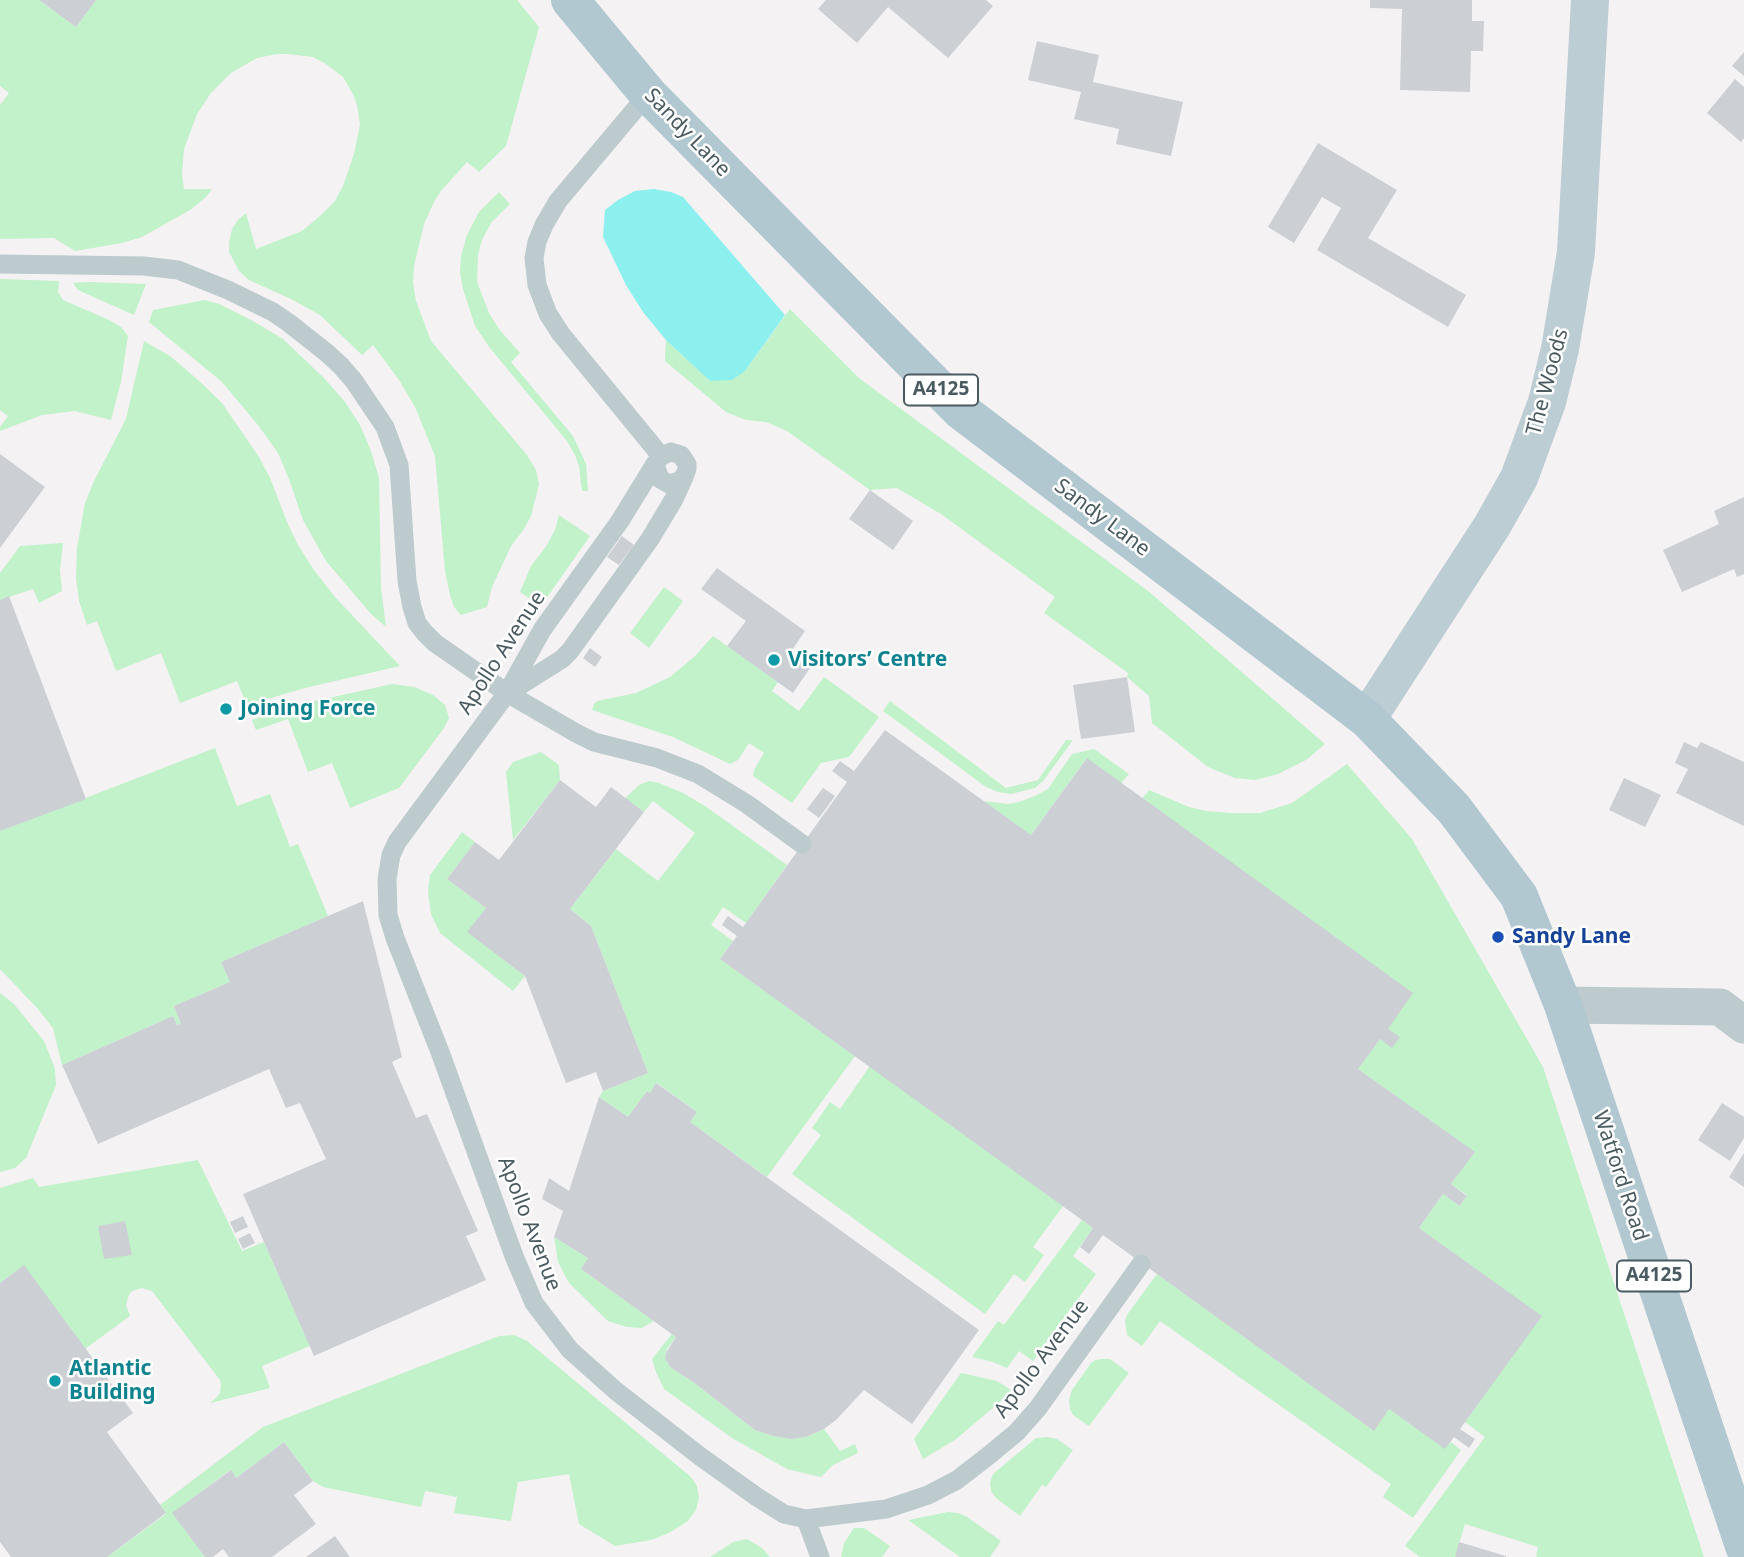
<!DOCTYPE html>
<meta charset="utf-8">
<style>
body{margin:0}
canvas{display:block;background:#f4f2f3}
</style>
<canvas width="1744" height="1557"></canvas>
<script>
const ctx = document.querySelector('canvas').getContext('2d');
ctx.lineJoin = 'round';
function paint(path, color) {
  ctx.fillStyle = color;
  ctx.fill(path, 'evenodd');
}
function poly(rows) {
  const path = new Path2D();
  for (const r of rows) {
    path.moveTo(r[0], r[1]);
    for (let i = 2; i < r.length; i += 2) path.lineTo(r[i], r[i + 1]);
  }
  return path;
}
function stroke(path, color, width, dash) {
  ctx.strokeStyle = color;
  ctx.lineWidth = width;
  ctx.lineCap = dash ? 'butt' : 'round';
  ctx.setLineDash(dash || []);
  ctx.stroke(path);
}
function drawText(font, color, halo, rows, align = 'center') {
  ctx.font = font + ' "Noto Sans",sans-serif';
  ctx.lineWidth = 5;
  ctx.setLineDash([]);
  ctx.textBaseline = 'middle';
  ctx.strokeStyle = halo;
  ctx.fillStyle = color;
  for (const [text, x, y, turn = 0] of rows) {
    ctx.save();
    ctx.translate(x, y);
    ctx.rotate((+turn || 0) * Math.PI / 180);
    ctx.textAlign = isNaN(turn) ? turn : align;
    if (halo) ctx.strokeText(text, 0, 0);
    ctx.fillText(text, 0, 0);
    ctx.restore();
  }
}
const green = poly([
 [0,0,39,0,76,27,96,0,517,0,539,27,506,146,479,172,467,162,441,191,434,202,424,224,414,266,413,283,416,301,431,341,527,455,536,470,539,484,531,516,524,529,511,546,492,587,487,607,461,615,454,607,450,595,445,571,435,456,415,407,399,380,373,345,362,355,320,315,291,299,249,280,239,271,229,252,229,243,232,229,238,220,246,213,256,249,302,231,320,216,335,201,343,186,354,154,360,125,357,105,353,94,343,77,326,64,313,57,287,54,277,54,257,58,231,73,211,93,197,114,184,149,182,174,184,189,212,189,206,197,190,210,142,237,122,243,75,251,54,238,0,239,0,105,9,93,0,86],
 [499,192,510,204,491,223,482,240,478,255,477,282,489,313,499,329,520,353,511,362,573,436,586,464,588,491,582,491,579,466,575,455,567,441,490,348,475,326,463,289,460,273,461,256,467,235,479,212],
 [0,279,59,281,58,292,63,300,109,320,121,327,128,336,121,382,111,420,75,411,42,415,0,431,0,427,8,416,0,410],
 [88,282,146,284,134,315,78,290,73,283],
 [205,300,219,304,251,320,283,339,325,379,345,402,360,425,371,451,379,478,381,588,386,627,371,614,326,561,303,520,289,479,278,453,258,425,222,382,149,322,153,310],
 [790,309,859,378,1148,591,1325,744,1306,760,1278,774,1255,780,1235,778,1208,767,1152,723,1149,696,1127,677,1128,673,1044,613,1055,597,941,514,897,488,870,490,787,431,766,422,746,420,726,412,665,361,666,340,710,381,745,371],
 [144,341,170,356,197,379,222,403,259,457,270,478,287,522,298,545,314,570,335,597,400,666,305,688,247,705,237,681,180,703,161,653,116,671,97,621,87,625,79,601,76,578,77,548,85,503,94,481,126,419],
 [559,515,590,536,541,606,520,592,531,566,547,545,555,530],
 [63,543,60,570,62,591,39,603,33,589,0,600,0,573,20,546],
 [664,587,683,601,649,648,630,633],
 [713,636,778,682,772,691,799,711,824,677,879,717,849,757,821,763,792,803,753,776,754,770,764,753,749,743,738,760,730,764,673,737,592,710,594,704,597,701,636,693,670,677,695,656],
 [392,684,414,687,433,695,445,705,449,718,444,728,399,788,350,808,332,763,308,772,288,719,256,730,252,720,288,707],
 [890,701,1006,788,1038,780,1066,740,1073,740,1043,781,1035,788,1011,794,998,792,986,787,883,711],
 [215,748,237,806,270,794,290,847,298,844,328,916,221,962,230,982,174,1006,181,1024,177,1025,173,1016,62,1065,53,1028,37,1008,0,969,0,831],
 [1094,749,1129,774,1121,783,1086,759,1031,835,983,801,1008,804,1019,802,1035,796,1048,789,1072,754],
 [541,752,559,765,560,780,513,840,506,772,513,762],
 [1347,764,1412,839,1543,1067,1704,1557,1536,1557,1538,1547,1465,1524,1455,1557,1420,1557,1405,1546,1485,1437,1465,1422,1541,1316,1419,1228,1443,1194,1460,1206,1467,1195,1451,1184,1474,1152,1358,1069,1380,1039,1392,1047,1399,1037,1388,1029,1142,799,1149,790,1189,807,1206,811,1231,813,1260,813,1292,803],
 [649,781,659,783,683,793,705,806,787,865,746,923,723,907,711,925,733,941,720,959,855,1056,767,1177,690,1122,697,1112,657,1083,650,1093,647,1091,628,1117,599,1097,603,1091,648,1073,591,926,570,909,616,849,658,881,695,833,653,801,644,812,625,798,639,785],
 [462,832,475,842,447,879,486,908,468,932,525,976,513,991,440,933,431,914,428,891,430,875],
 [0,993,14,1004,44,1041,55,1069,56,1085,26,1158,15,1168,0,1172],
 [870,1066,1063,1206,1033,1247,1044,1255,1025,1282,1014,1274,985,1314,792,1174,821,1135,812,1128,830,1102,840,1109],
 [198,1160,242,1251,264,1242,310,1346,262,1366,270,1388,210,1403,217,1397,220,1393,221,1385,220,1380,152,1291,142,1288,132,1291,129,1295,126,1305,130,1316,85,1349,23,1266,0,1283,0,1188,33,1178,39,1187],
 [1082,1220,1093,1228,1073,1256,1096,1274,1033,1361,1019,1351,1007,1368,993,1362,972,1357,998,1321,1004,1325],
 [554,1237,588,1258,582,1270,654,1321,642,1328,627,1327,608,1321,569,1283,558,1262],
 [1157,1274,1373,1430,1389,1409,1445,1448,1451,1442,1461,1450,1413,1518,1383,1497,1391,1484,1160,1321,1142,1346,1127,1335,1125,1321,1127,1315],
 [672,1334,676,1337,667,1349,665,1358,670,1367,693,1382,755,1430,773,1436,791,1439,806,1437,824,1429,840,1451,855,1444,858,1453,833,1465,821,1477,787,1469,732,1438,664,1389,656,1372,652,1359],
 [514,1335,527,1341,691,1477,697,1486,699,1497,696,1510,688,1521,669,1533,651,1540,615,1546,579,1524,569,1474,518,1482,511,1521,454,1513,457,1497,425,1491,421,1507,323,1487,313,1481,284,1442,236,1478,230,1470,173,1513,205,1557,107,1557,166,1514,160,1505,263,1427,499,1336],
 [1102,1359,1110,1359,1129,1373,1089,1426,1073,1415,1070,1409,1069,1400,1072,1390,1091,1363,1095,1360],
 [961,1373,997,1381,1011,1390,1000,1402,955,1440,923,1459,914,1439],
 [1048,1437,1057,1439,1073,1450,1046,1487,1042,1485,1020,1516,996,1498,991,1491,990,1483,993,1474,1036,1438],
 [948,1512,958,1513,967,1517,1001,1541,990,1557,960,1557,908,1520],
 [854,1528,864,1528,890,1546,882,1557,841,1557,844,1543],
 [747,1539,762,1548,770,1557,710,1557,733,1542]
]);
const water = poly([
 [654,189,671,192,683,197,785,315,745,371,732,380,710,381,666,340,643,312,626,285,603,237,605,210,618,200,635,191]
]);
const building = poly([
 [39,0,96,0,76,27],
 [826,0,986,0,993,6,948,58,888,7,857,43,818,9],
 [1370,0,1472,0,1472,21,1484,21,1483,51,1471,51,1470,92,1400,90,1402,9,1370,8],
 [1037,41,1099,55,1093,82,1183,102,1171,156,1116,144,1119,129,1074,119,1081,92,1028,80],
 [1744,52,1744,76,1732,66],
 [1735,79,1744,87,1744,138,1741,142,1707,113],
 [1318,143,1397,190,1368,238,1466,295,1448,327,1317,250,1341,208,1322,197,1294,243,1268,227],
 [0,454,45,487,0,548],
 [870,490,913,521,893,550,849,519],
 [1744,497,1744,574,1737,577,1734,569,1682,592,1663,550,1719,524,1714,511],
 [622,536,634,545,619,565,607,557],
 [717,568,805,631,790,653,810,668,793,693,727,646,746,621,701,589],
 [9,596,86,799,0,831,0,600],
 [590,648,602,657,595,667,583,658],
 [1127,677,1135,732,1081,739,1073,685],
 [885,730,1031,835,1087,758,1413,993,1388,1029,1400,1037,1392,1048,1380,1039,1358,1069,1475,1152,1451,1184,1467,1196,1463,1201,1460,1206,1443,1194,1419,1228,1542,1316,1460,1429,1475,1439,1469,1448,1454,1437,1445,1449,1389,1409,1374,1431,1103,1235,1089,1254,1080,1247,1093,1228,720,959,737,936,722,925,725,920,728,916,743,927,847,782,832,771,840,761,854,771],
 [1684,742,1697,748,1701,742,1744,762,1744,826,1676,793,1688,769,1675,763],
 [1624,778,1661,795,1645,827,1609,810],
 [560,780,596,807,611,787,644,812,570,909,591,926,648,1073,603,1091,596,1072,566,1083,525,976,467,932,486,908,447,879,475,842,499,860],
 [823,788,835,796,819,818,807,809],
 [363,901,402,1057,392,1062,416,1118,427,1114,478,1231,466,1236,486,1280,314,1356,243,1194,326,1159,300,1103,286,1108,269,1069,98,1144,62,1065,173,1016,177,1025,181,1024,174,1006,230,982,221,962],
 [656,1083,697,1112,690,1122,979,1330,912,1424,864,1390,836,1420,824,1429,806,1437,791,1439,773,1436,755,1430,693,1382,670,1367,665,1358,666,1353,676,1337,581,1269,588,1258,554,1237,563,1211,542,1199,549,1178,569,1191,599,1097,628,1117,647,1091,650,1093],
 [1722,1103,1744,1117,1744,1138,1730,1161,1698,1140],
 [1744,1153,1744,1187,1729,1177],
 [243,1216,248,1227,235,1233,230,1222],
 [125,1221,132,1255,104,1259,98,1226],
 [250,1233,255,1243,243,1249,238,1239],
 [24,1265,133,1413,107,1432,166,1513,107,1557,11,1557,0,1542,0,1283],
 [284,1442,313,1481,294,1495,316,1524,272,1557,229,1557,223,1549,213,1557,205,1557,172,1513,231,1470,236,1478],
 [335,1536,350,1557,306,1557],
 [1459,1542,1506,1556,1506,1557,1455,1557]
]);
const lane = poly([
 [648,94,558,201,544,225,537,242,534,258,537,285,548,314,561,334,661,456],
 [0,264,144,266,178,270,228,290,273,312,289,323,327,353,341,366,354,381,385,427,399,465,407,581,412,607,417,623,424,632,435,643,507,693,576,733,594,742,657,758,698,774,747,804,802,844],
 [671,452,681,455,687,464,687,469,684,477,679,481,669,484,660,479,655,464,661,456,671,452],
 [655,464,620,521,542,630,507,693,397,842,391,855,387,879,388,915,395,938,440,1052,514,1256,534,1303,570,1350,616,1391,701,1457,757,1497,784,1514,806,1519,886,1509,928,1495,957,1480,988,1456,1017,1432,1038,1408,1141,1264],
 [508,693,562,659,570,651,650,539,674,499,684,477],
 [806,1519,820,1557]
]);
const street = poly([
 [1563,1005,1720,1007,1744,1025]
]);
const secondary = poly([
 [1367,719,1492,526,1519,478,1547,402,1560,349,1576,252,1590,0]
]);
const primary = poly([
 [570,0,648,94,960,410,1367,719,1454,809,1519,896,1563,1005,1744,1546]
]);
const markers = [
 [774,660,7,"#0f9aa8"],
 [226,709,7,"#0f9aa8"],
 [1498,937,7,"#1a4fb4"],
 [55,1381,7,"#0f9aa8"]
];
const shields = [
 [941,390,74],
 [1654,1276,74]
];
const shieldNames = [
 ["A4125",941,390],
 ["A4125",1654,1276]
];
const streetNames = [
 ["Sandy Lane",687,133,46],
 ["The Woods",1548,382,-75],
 ["Sandy Lane",1102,518,37],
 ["Apollo Avenue",502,653,-57],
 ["Watford Road",1620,1176,72],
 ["Apollo Avenue",529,1224,69],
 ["Apollo Avenue",1042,1359,-53]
];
const cultureNames = [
 ["Visitors’ Centre",788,660],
 ["Joining Force",240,709],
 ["Atlantic",69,1369],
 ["Building",69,1393]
];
const transitNames = [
 ["Sandy Lane",1512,937]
];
paint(green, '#c1f2c9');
paint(water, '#8cf0ee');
paint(building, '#ccd0d4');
stroke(lane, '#bdcbcf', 19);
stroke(street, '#bdcbcf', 37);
stroke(secondary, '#bdcdd4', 38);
stroke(primary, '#b1c8d1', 38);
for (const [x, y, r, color] of markers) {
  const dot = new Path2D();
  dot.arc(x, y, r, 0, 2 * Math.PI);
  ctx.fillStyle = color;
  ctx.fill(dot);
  stroke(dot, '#fff', 2.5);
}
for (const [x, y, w] of shields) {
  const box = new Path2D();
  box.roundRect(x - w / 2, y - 15.5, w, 31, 5);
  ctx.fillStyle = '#fff';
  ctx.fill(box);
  stroke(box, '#495b61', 2);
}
drawText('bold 19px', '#495b61', null, shieldNames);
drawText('21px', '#495b61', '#fff', streetNames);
drawText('bold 21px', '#0d838f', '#fff', cultureNames, 'left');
drawText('bold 21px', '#164399', '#fff', transitNames, 'left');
</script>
